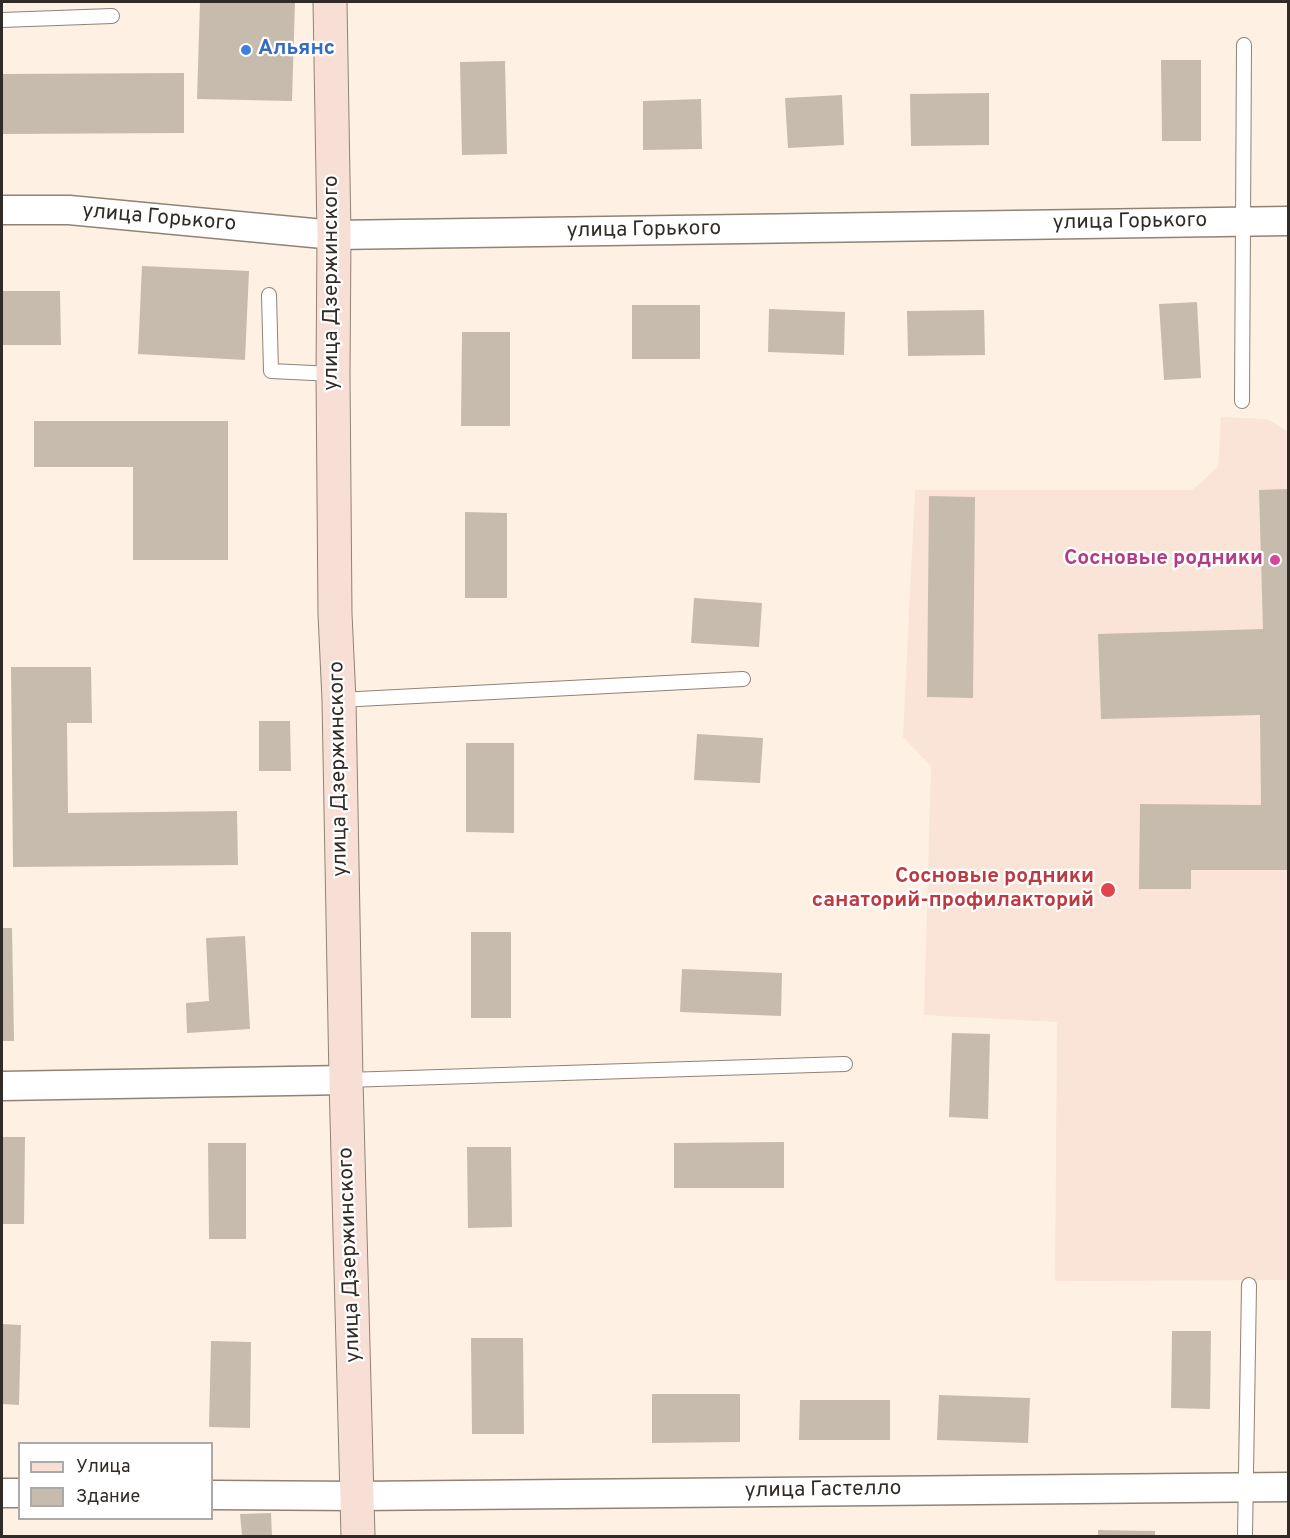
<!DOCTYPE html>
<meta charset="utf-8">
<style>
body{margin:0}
#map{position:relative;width:1290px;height:1538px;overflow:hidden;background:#fef1e3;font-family:Overpass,sans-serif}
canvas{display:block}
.frame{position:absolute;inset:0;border:3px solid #302b26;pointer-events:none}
.legend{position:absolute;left:18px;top:1442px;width:195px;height:78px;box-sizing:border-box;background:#fff;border:2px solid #acaaa8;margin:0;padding:8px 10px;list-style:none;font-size:18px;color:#302b26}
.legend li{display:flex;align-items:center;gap:12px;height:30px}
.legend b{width:30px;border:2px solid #acaaa8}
</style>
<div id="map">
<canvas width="1290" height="1538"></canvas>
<div class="frame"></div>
<ul class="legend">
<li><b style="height:8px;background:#f8dfd5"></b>Улица</li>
<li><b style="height:16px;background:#c7bbae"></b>Здание</li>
</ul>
</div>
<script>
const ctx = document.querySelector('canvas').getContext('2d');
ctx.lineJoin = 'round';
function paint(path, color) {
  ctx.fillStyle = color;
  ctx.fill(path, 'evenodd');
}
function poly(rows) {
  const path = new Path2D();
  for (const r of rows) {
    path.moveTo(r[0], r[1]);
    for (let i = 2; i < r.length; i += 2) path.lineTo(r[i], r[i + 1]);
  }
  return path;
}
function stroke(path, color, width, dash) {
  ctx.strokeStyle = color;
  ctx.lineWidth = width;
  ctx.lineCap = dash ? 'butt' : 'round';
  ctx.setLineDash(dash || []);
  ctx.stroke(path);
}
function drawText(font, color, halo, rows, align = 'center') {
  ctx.font = font + ' Overpass,sans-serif';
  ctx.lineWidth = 4.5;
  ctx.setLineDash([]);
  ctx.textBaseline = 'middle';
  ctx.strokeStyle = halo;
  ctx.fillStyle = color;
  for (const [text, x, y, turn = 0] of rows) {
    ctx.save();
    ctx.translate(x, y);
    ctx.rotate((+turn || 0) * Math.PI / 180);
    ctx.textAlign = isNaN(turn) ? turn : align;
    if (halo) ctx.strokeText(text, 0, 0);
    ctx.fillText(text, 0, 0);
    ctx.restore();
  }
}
const medical = poly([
 [1221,417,1267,419,1288,431,1288,1280,1055,1281,1057,1022,924,1015,931,766,903,737,915,490,1192,490,1218,467]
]);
const building = poly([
 [200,2,295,2,292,101,197,99],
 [1161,60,1201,60,1201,141,1162,141],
 [505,61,507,154,462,155,460,62],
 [184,73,184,133,2,134,2,74],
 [989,93,989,145,911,146,910,94],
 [842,95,844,145,788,148,785,98],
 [701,99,702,149,643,150,643,101],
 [142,266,249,271,245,360,138,354],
 [2,291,60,291,61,345,2,345],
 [1197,302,1201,378,1164,380,1159,304],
 [632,305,700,305,700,359,632,359],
 [769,309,845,312,844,355,768,352],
 [984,310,985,355,908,356,907,311],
 [462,332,510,332,510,426,461,426],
 [34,421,228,421,228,560,133,560,133,467,34,467],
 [1288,489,1288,870,1191,870,1191,889,1139,889,1140,804,1261,805,1260,715,1101,719,1098,634,1263,629,1259,490],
 [929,496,975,497,973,698,927,697],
 [465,512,507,513,507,598,465,598],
 [694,598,762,603,759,647,691,643],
 [11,667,91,667,92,723,67,723,68,813,237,811,238,865,13,867],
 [259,721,290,721,291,771,259,771],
 [697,734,763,738,760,783,694,780],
 [466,743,514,743,514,833,466,832],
 [2,928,12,928,14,1041,2,1041],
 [471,932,511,932,511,1018,471,1018],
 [245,936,250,1029,187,1033,186,1003,209,1001,206,938],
 [682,969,782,973,781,1016,680,1012],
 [952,1033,990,1034,988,1119,949,1117],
 [2,1137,25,1137,24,1224,2,1224],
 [784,1142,784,1188,674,1188,674,1143],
 [208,1143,246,1143,246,1239,209,1239],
 [467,1147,511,1147,512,1227,468,1228],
 [2,1324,21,1325,19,1405,2,1404],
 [1172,1331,1211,1331,1210,1409,1171,1408],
 [471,1338,523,1338,524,1434,472,1434],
 [211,1341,251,1342,250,1428,209,1427],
 [652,1394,740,1394,740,1442,652,1443],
 [939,1395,1030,1398,1028,1443,937,1440],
 [800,1400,890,1400,890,1440,799,1440],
 [271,1513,272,1536,242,1536,240,1514],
 [1098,1530,1155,1531,1155,1536,1098,1536]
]);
const lane = poly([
 [2,20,112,16],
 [269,295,271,371,333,374],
 [1242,401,1244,45],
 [339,700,743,679],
 [346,1080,845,1064],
 [1245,1536,1249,1285]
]);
const street = poly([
 [2,210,69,210,334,235,1288,221],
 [2,1086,346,1080],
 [2,1493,20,1493],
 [212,1495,358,1496,1288,1487]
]);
const secondary = poly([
 [330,2,334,235,333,374,335,614,339,700,346,1080,358,1536]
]);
const markers = [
 [246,50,6,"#3f7fe0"],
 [1275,560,6,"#d1479c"],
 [1108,890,8,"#e0444e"]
];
const shopNames = [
 ["Альянс",258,50]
];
const streetNames = [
 ["улица Горького",159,219,5],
 ["улица Горького",1130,223,-1],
 ["улица Горького",644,231,-1],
 ["улица Дзержинского",333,283,-90],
 ["улица Дзержинского",340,769,-91],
 ["улица Дзержинского",351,1255,-92],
 ["улица Гастелло",823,1491,-1]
];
const hotelNames = [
 ["Сосновые родники",1263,560]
];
const healthNames = [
 ["Сосновые родники",1094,878],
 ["санаторий-профилакторий",1094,902]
];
paint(medical, '#fae4d7');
paint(building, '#c7bbae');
stroke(lane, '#8f8377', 16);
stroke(street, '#8f8377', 31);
stroke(secondary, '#8f8377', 35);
stroke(lane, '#fff', 14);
stroke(street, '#fff', 28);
stroke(secondary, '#f8dfd5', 33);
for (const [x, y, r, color] of markers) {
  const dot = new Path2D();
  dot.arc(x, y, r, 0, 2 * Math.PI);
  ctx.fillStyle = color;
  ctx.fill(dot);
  stroke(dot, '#fff', 2);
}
drawText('bold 21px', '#366cbe', '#fff', shopNames, 'left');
drawText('21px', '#302b26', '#fff', streetNames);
drawText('bold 21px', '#b23c85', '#fff', hotelNames, 'right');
drawText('bold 21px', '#be3a42', '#fff', healthNames, 'right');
</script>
